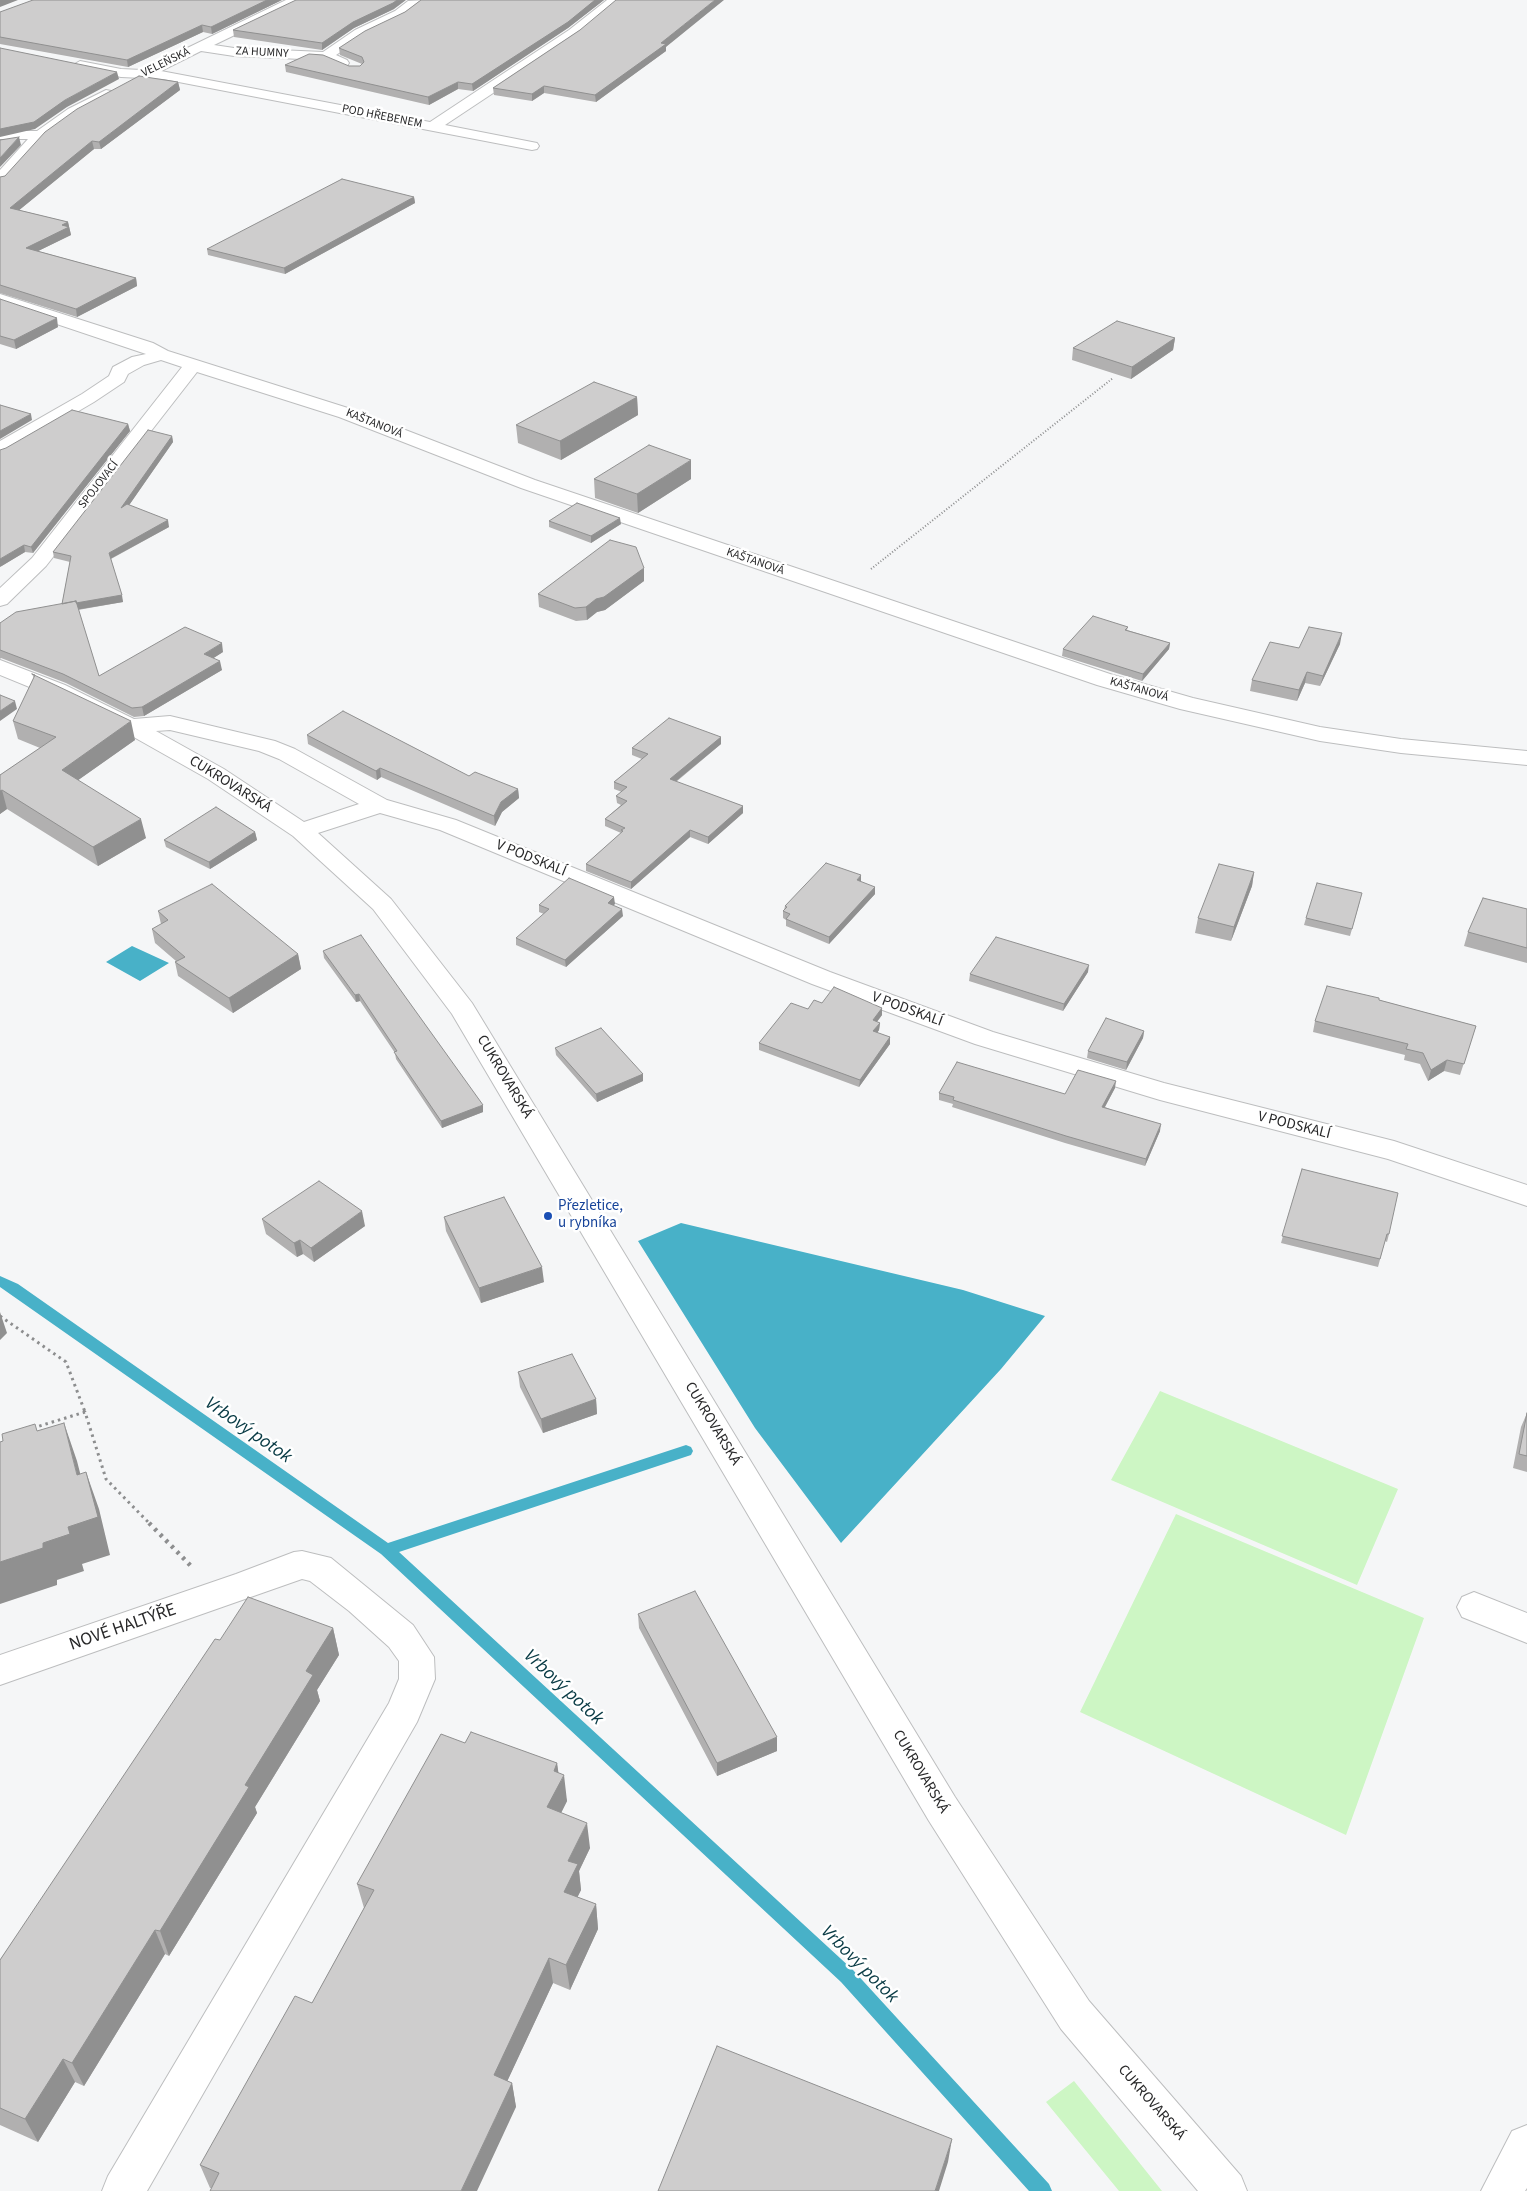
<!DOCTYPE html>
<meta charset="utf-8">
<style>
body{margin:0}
canvas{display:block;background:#f5f6f7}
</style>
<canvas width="1527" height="2191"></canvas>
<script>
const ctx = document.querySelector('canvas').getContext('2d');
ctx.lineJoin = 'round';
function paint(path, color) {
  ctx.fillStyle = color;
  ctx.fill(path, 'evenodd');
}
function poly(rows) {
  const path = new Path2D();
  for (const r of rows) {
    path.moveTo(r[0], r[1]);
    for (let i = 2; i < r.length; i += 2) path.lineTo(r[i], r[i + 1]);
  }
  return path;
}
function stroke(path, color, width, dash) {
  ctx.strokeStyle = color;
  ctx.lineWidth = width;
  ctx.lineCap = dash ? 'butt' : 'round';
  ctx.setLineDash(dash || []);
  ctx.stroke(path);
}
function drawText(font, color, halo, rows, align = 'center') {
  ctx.font = font + ' "Source Sans 3",sans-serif';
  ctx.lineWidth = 5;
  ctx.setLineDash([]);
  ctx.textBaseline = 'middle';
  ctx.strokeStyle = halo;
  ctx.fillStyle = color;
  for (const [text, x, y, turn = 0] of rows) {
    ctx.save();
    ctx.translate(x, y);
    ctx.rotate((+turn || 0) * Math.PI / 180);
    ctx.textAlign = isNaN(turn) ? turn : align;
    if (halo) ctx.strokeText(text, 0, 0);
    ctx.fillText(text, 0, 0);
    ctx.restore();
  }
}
const green = poly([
 [1160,1391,1398,1489,1357,1585,1111,1480],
 [1176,1514,1424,1618,1346,1835,1080,1712],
 [1074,2081,1162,2191,1119,2191,1046,2102]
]);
const water = poly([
 [132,946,169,963,140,981,106,962],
 [681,1223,963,1290,1045,1316,1001,1369,841,1543,755,1428,638,1241]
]);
const stream = poly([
 [0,1276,18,1284,388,1543,686,1445,691,1447,693,1451,691,1455,399,1552,853,1970,1049,2184,1052,2191,1029,2191,841,1982,381,1554,0,1287,0,1276]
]);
const pathFar2 = poly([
 [871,569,1113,378]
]);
const pathFar1 = poly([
 [0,1316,66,1362,85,1412],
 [33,1428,85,1412,106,1479,150,1524]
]);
const path = poly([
 [149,1523,191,1566]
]);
const minor = poly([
 [286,0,302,0,301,3,214,45,234,48,323,52,355,30,395,11,408,1,428,0,405,17,365,36,336,55,347,60,349,63,347,66,337,66,324,60,234,56,201,51,161,71,430,122,569,30,607,0,621,0,579,36,445,125,537,143,539,146,537,149,532,150,163,79,121,77,75,68,73,65,80,61,121,69,142,70,286,0],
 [106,90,111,91,113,94,111,97,78,115,45,138,5,182,0,184,0,170,28,139,0,139,0,131,37,131,68,109,106,90],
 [0,294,153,343,168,351,351,409,535,480,1113,675,1193,698,1320,727,1401,739,1527,751,1527,765,1401,753,1320,741,1180,709,1097,685,521,488,339,417,197,372,46,566,7,604,0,606,0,588,32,558,182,367,161,360,144,365,128,374,124,382,94,402,7,453,0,455,0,441,82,394,109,376,113,367,132,357,146,354,0,305,0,294],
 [0,660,65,685,134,719,170,716,275,741,295,749,387,800,456,820,830,972,993,1032,1164,1083,1394,1141,1527,1185,1527,1206,1388,1159,1160,1100,975,1044,812,984,440,830,380,813,318,833,391,899,472,1003,955,1797,1089,2001,1241,2176,1247,2191,1198,2191,1061,2029,929,1821,452,1014,373,909,293,836,208,779,123,731,49,695,0,675,0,660],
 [170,730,259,751,279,759,359,804,304,822,224,769,156,731,170,730],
 [302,1551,331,1558,413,1625,434,1657,435,1679,417,1722,147,2191,102,2191,108,2176,389,1703,399,1679,399,1661,389,1647,349,1611,310,1581,302,1579,0,1685,0,1655,236,1574,294,1552,302,1551],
 [1474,1592,1527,1613,1527,1643,1462,1617,1457,1607,1462,1597,1474,1592],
 [1527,2125,1527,2188,1525,2191,1481,2191,1512,2131,1527,2125]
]);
const wall = poly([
 [282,0,212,34,203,32,128,67,0,44,0,12],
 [421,0,604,0,568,28,473,91,458,89,429,105,286,72,285,65,360,66,362,64,340,55,339,48,405,12],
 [394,9,354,28,322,50,234,37,233,30],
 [580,30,666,47,666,51,596,102,544,93,532,101,494,95,493,88],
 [178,82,180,90,101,149,94,149,19,210,68,222,71,235,38,251,136,278,137,286,77,317,0,293,0,177,5,176],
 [414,197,415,203,285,274,208,255,207,249],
 [0,299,58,327,16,349,0,344],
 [1175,338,1173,350,1131,379,1072,360,1073,348],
 [637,397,638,415,561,460,518,443,516,425],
 [128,424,130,431,33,553,25,552,0,567],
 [172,436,173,442,129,505,169,527,111,559,123,602,78,610,99,676,223,652,213,658,222,670,144,716,134,717,66,683,1,658,0,659,0,623,62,604,70,562,54,558,53,552],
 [594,479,691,479,638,513,595,498],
 [549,521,621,524,591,543,549,527],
 [644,581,605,610,597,612,587,620,576,621,539,607,538,594],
 [1128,627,1127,630,1170,643,1169,649,1142,681,1062,656,1063,649],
 [1340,644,1320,686,1305,683,1297,701,1250,691,1252,680,1299,648],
 [32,674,135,740,78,780,146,838,98,866,7,809,0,814,0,775,40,748,18,739,13,721,34,678],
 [307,735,518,789,519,798,502,812,495,826,381,777,377,780,308,744],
 [721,737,721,744,676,782,743,806,743,813,708,844,690,837,631,889,586,871,586,864,621,833,605,826,605,819,621,805,617,803,616,796,622,792,614,789,614,782,642,759,632,755,632,748],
 [255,832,257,840,210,869,166,847,164,840],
 [1254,872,1252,886,1231,941,1195,933,1198,918],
 [861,882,875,894,829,944,786,926,786,920,783,918,783,911,784,910,785,906],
 [1360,901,1350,936,1304,925,1306,918],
 [615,904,613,905,623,916,566,967,516,945,516,938,544,914,539,912,539,905],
 [1527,909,1527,963,1464,946,1468,932],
 [158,911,298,954,301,969,233,1013,178,976,175,962,176,961,155,943,152,929,161,924],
 [323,951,483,1112,442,1128,396,1059,395,1053,360,1001,356,1002,324,958],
 [1088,972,1063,1011,969,981,970,974],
 [1379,1000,1476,1026,1460,1075,1444,1071,1428,1081,1420,1064,1404,1060,1405,1055,1313,1032,1315,1021],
 [822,1003,882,1008,882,1015,877,1022,880,1023,879,1030,877,1033,890,1037,890,1044,859,1087,759,1050,759,1043,808,1009],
 [1144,1031,1143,1038,1126,1070,1087,1058,1088,1051],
 [555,1048,643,1074,643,1081,597,1102,556,1055],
 [1115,1088,1105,1107,1160,1131,1145,1166,1065,1143,952,1107,953,1104,939,1100,939,1093,1065,1094],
 [1302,1169,1389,1234,1387,1242,1385,1241,1378,1267,1281,1243],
 [444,1217,544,1282,481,1303,446,1231],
 [262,1219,365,1226,314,1262,303,1254,297,1257,266,1234],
 [518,1372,596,1399,597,1414,543,1433,520,1387],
 [1527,1413,1527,1472,1513,1468,1521,1427],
 [638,1614,777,1751,717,1776,639,1628],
 [333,1628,339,1655,317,1690,320,1701,255,1807,257,1813,169,1956,165,1954,84,2086,75,2082,38,2142,0,2125,0,1960,220,1640],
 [465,1743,557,1763,558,1773,567,1801,561,1813,590,1848,579,1871,581,1890,577,1897,596,1904,598,1929,570,1990,553,1983,507,2081,512,2083,516,2107,211,2188,210,2188,200,2165,312,2003,364,1908,357,1884]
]);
const shadedWall = poly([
 [0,0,18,0,0,7],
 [267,0,282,0,212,34,211,27],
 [397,0,406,0,394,9,354,28,322,50,322,43,353,22],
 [595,0,604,0,568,28,473,91,472,84],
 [715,0,724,0,666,47,666,51,596,102,595,95],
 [202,25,203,32,128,67,127,60],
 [117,72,119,79,67,107,35,129,0,137,0,129,65,100],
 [178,82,180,90,101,149,99,142],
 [458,82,458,89,429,105,428,97],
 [544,86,544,93,532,101,532,94],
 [19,137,21,145,0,167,0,158],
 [92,141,94,149,12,216,10,208],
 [414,197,415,203,285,274,284,268],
 [68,222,71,235,28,256,26,248,62,225],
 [136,278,137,286,77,317,76,309],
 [57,318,58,327,16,349,14,340],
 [1175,338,1173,350,1131,379,1132,367],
 [637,397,638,415,561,460,560,441],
 [31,414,32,420,0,439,0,431],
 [128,424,130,431,33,553,31,547],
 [172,436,173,442,123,514,121,508],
 [691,460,691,479,638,513,637,494],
 [620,518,621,524,591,543,591,536],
 [168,520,169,527,110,559,109,553],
 [24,545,25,552,0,567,0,559],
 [644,568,644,581,605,610,597,612,587,620,586,607,596,599],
 [122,595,123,602,63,612,62,605],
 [1342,633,1340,644,1320,686,1323,676],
 [222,643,223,652,206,663,204,654],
 [1170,643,1169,649,1142,681,1143,674],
 [220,661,222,670,144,716,142,707],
 [1307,672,1305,683,1297,701,1299,690],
 [15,701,17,709,0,721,0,711],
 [131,721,135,740,67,788,62,770],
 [721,737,721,744,670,786,670,779],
 [380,768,381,777,377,780,376,771],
 [518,789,519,798,502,812,495,826,494,816,501,802],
 [2,790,7,809,0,814,0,791],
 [743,806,743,813,708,844,708,837],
 [141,819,146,838,98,866,93,847],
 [690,830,690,837,631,889,631,882],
 [255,832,257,840,210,869,209,862],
 [1254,872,1252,886,1231,941,1234,927],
 [861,875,861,882,857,880],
 [875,887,875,894,829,944,829,937],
 [614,897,615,904,608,910,608,903],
 [622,909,623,916,566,967,565,960],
 [298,954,301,969,233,1013,229,998],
 [1089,965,1088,972,1063,1011,1064,1004],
 [359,994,360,1001,356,1002,355,995],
 [882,1008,882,1015,872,1028,873,1020],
 [880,1023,879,1030,873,1039,873,1031],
 [1144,1031,1143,1038,1126,1070,1127,1062],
 [890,1037,890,1044,859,1087,860,1080],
 [1447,1060,1444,1071,1428,1081,1431,1070],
 [643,1074,643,1081,597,1102,596,1094],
 [1116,1081,1115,1088,1101,1114,1102,1107],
 [483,1105,483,1112,442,1128,441,1121],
 [1161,1124,1160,1131,1145,1166,1146,1159],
 [362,1211,365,1226,314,1262,311,1248],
 [300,1240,303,1254,297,1257,294,1243],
 [542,1267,544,1282,481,1303,479,1288],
 [0,1312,7,1333,0,1340],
 [596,1399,597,1414,543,1433,541,1419],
 [64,1423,77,1461,90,1512,77,1475],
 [86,1472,99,1509,110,1555,82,1564,84,1571,57,1580,57,1585,0,1604,0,1562,43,1543,68,1527],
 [333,1628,339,1655,317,1690,320,1701,255,1807,257,1813,169,1956,160,1931,245,1785,306,1671],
 [777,1737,777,1751,717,1776,717,1763],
 [557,1763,560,1783,564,1775,567,1801,551,1833,547,1807,554,1771],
 [587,1823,590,1848,579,1871,581,1890,568,1917,564,1892,568,1861],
 [596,1904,598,1929,570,1990,566,1965],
 [155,1930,165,1954,84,2086,72,2063],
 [549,1958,553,1983,499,2099,494,2075],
 [63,2059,75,2082,38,2142,25,2119],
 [512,2083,516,2107,477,2191,461,2191],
 [952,2139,948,2162,939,2191,935,2191]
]);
const building = poly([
 [33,0,267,0,211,27,202,25,127,60,0,37,0,12,33,0],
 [296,0,397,0,393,3,353,22,322,43,233,30,296,0],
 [421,0,595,0,568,22,472,84,458,82,428,97,285,65,309,54,323,55,349,66,360,66,364,62,362,57,339,48,365,31,405,12,421,0],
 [616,0,715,0,661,43,666,44,595,95,544,86,532,94,493,88,580,30,616,0],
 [0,48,117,72,65,100,34,122,0,129,0,48],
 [139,76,178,82,99,142,92,141,10,208,68,222,62,225,69,227,26,248,136,278,76,309,0,285,0,177,5,176,45,132,77,109,139,76],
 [19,137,0,158,0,140,19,137],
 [342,179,414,197,284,268,207,249,342,179],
 [0,299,57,318,14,340,0,336,0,299],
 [1117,321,1175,338,1132,367,1073,348,1117,321],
 [594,382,637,397,560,441,516,425,594,382],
 [0,405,31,414,0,431,0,405],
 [72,410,128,424,31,547,24,545,0,559,0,450,6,448,72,410],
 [148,430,172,436,121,508,127,504,168,520,109,553,122,595,76,603,76,601,62,604,71,556,53,552,148,430],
 [649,445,691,460,637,494,594,479,649,445],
 [577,503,620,518,591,536,549,521,577,503],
 [610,540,636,547,644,568,604,597,596,599,586,607,575,608,538,594,610,540],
 [76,601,99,676,185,627,222,643,204,654,220,661,142,707,132,708,63,674,0,650,0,623,16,612,76,601],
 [1093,616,1128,627,1125,630,1170,643,1143,674,1063,649,1093,616],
 [1309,627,1342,633,1323,676,1307,672,1299,690,1252,680,1270,642,1299,648,1309,627],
 [32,674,131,721,62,770,141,819,93,847,2,790,0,791,0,775,56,737,13,721,35,675,32,674],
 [0,695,15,701,0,711,0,695],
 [343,711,469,776,475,772,518,789,501,802,494,816,380,768,376,771,307,735,343,711],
 [669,718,721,737,670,779,743,806,708,837,690,830,631,882,586,864,623,831,621,830,625,828,605,819,627,801,616,796,627,787,614,782,648,754,632,748,669,718],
 [216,807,255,832,209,862,164,840,216,807],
 [826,863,861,875,857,880,875,887,829,937,786,919,790,914,783,911,787,907,785,906,826,863],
 [1219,864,1254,872,1234,927,1198,918,1219,864],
 [569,878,614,897,608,903,622,909,565,960,516,938,549,909,539,905,569,878],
 [1317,883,1362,893,1352,929,1306,918,1317,883],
 [212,884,298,954,229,998,175,962,185,957,152,929,168,920,158,911,212,884],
 [1483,898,1527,909,1527,948,1468,932,1483,898],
 [361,935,483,1105,441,1121,394,1052,397,1051,359,994,355,995,323,951,361,935],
 [996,937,1089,965,1064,1004,970,974,996,937],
 [1327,986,1379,998,1379,1000,1476,1026,1464,1064,1447,1060,1431,1070,1423,1053,1406,1049,1408,1044,1315,1021,1327,986],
 [834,987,882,1008,873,1020,880,1023,873,1031,890,1037,860,1080,759,1043,791,1003,808,1009,814,1000,822,1003,834,987],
 [1106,1018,1144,1031,1127,1062,1088,1051,1106,1018],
 [601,1028,643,1074,596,1094,555,1048,601,1028],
 [957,1062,1065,1094,1078,1070,1116,1081,1102,1107,1161,1124,1146,1159,1066,1136,953,1100,954,1097,939,1093,957,1062],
 [1302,1169,1398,1193,1389,1234,1387,1234,1380,1259,1282,1236,1302,1169],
 [319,1181,362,1211,311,1248,300,1240,294,1243,262,1219,319,1181],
 [504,1197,542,1267,479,1288,444,1217,504,1197],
 [572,1354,596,1399,541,1419,518,1372,572,1354],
 [1527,1413,1527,1456,1519,1454,1527,1413],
 [64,1423,77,1475,86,1472,98,1517,68,1527,70,1534,43,1543,43,1548,0,1562,0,1442,3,1441,2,1434,35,1424,37,1431,64,1423],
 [695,1591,777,1737,717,1763,638,1614,695,1591],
 [248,1597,333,1628,306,1671,313,1675,245,1785,249,1787,160,1931,155,1930,72,2063,63,2059,25,2119,0,2108,0,1960,215,1639,220,1640,248,1597],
 [471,1732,557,1763,554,1771,564,1775,547,1807,587,1823,568,1861,578,1864,564,1892,596,1904,566,1965,549,1958,494,2075,512,2083,461,2191,210,2191,219,2173,200,2165,295,1996,312,2003,374,1890,357,1884,441,1734,465,1743,471,1732],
 [717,2046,952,2139,935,2191,658,2191,717,2046]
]);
const markers = [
 [548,1216,5,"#1a4fb4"]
];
const farStreetnames = [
 ["ZA HUMNY",262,53,3],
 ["VELEŇSKÁ",166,63,-26],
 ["POD HŘEBENEM",382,117,11],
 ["KAŠTANOVÁ",374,424,22],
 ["SPOJOVACÍ",99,485,-52],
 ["KAŠTANOVÁ",755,562,19],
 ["KAŠTANOVÁ",1139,690,16]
];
const streetNames = [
 ["CUKROVARSKÁ",230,785,32],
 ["V PODSKALÍ",531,859,22],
 ["V PODSKALÍ",907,1010,20],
 ["CUKROVARSKÁ",504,1077,59],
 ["V PODSKALÍ",1294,1126,14],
 ["CUKROVARSKÁ",712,1424,59],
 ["CUKROVARSKÁ",920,1772,59],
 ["CUKROVARSKÁ",1151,2103,49]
];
const transitNames = [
 ["Přezletice,",558,1207],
 ["u rybníka",558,1224]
];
const nearStreetnames = [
 ["NOVÉ HALTÝŘE",123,1628,-19]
];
const nearWaternames = [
 ["Vrbový potok",248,1431,35],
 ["Vrbový potok",563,1688,43],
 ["Vrbový potok",859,1965,45]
];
paint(green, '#cdf6c4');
paint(water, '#48b1c8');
paint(stream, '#48b1c8');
stroke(minor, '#bdbebf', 2);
stroke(pathFar2, '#8d8e8f', 2, [1, 2]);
stroke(pathFar1, '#8d8e8f', 3, [2.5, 4]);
stroke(path, '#8d8e8f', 4.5, [3, 5]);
paint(minor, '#fff');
paint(wall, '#b1b0b0');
paint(shadedWall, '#909090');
paint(building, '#cecdcd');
stroke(building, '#909090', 1);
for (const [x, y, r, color] of markers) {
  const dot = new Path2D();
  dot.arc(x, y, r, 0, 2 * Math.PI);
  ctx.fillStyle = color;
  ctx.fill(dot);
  stroke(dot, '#fff', 2);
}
drawText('12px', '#29292a', '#fff', farStreetnames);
drawText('15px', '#29292a', '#fff', streetNames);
drawText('15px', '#164399', '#fff', transitNames, 'left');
drawText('18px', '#29292a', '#fff', nearStreetnames);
drawText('italic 19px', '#083a44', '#fff', nearWaternames);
</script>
